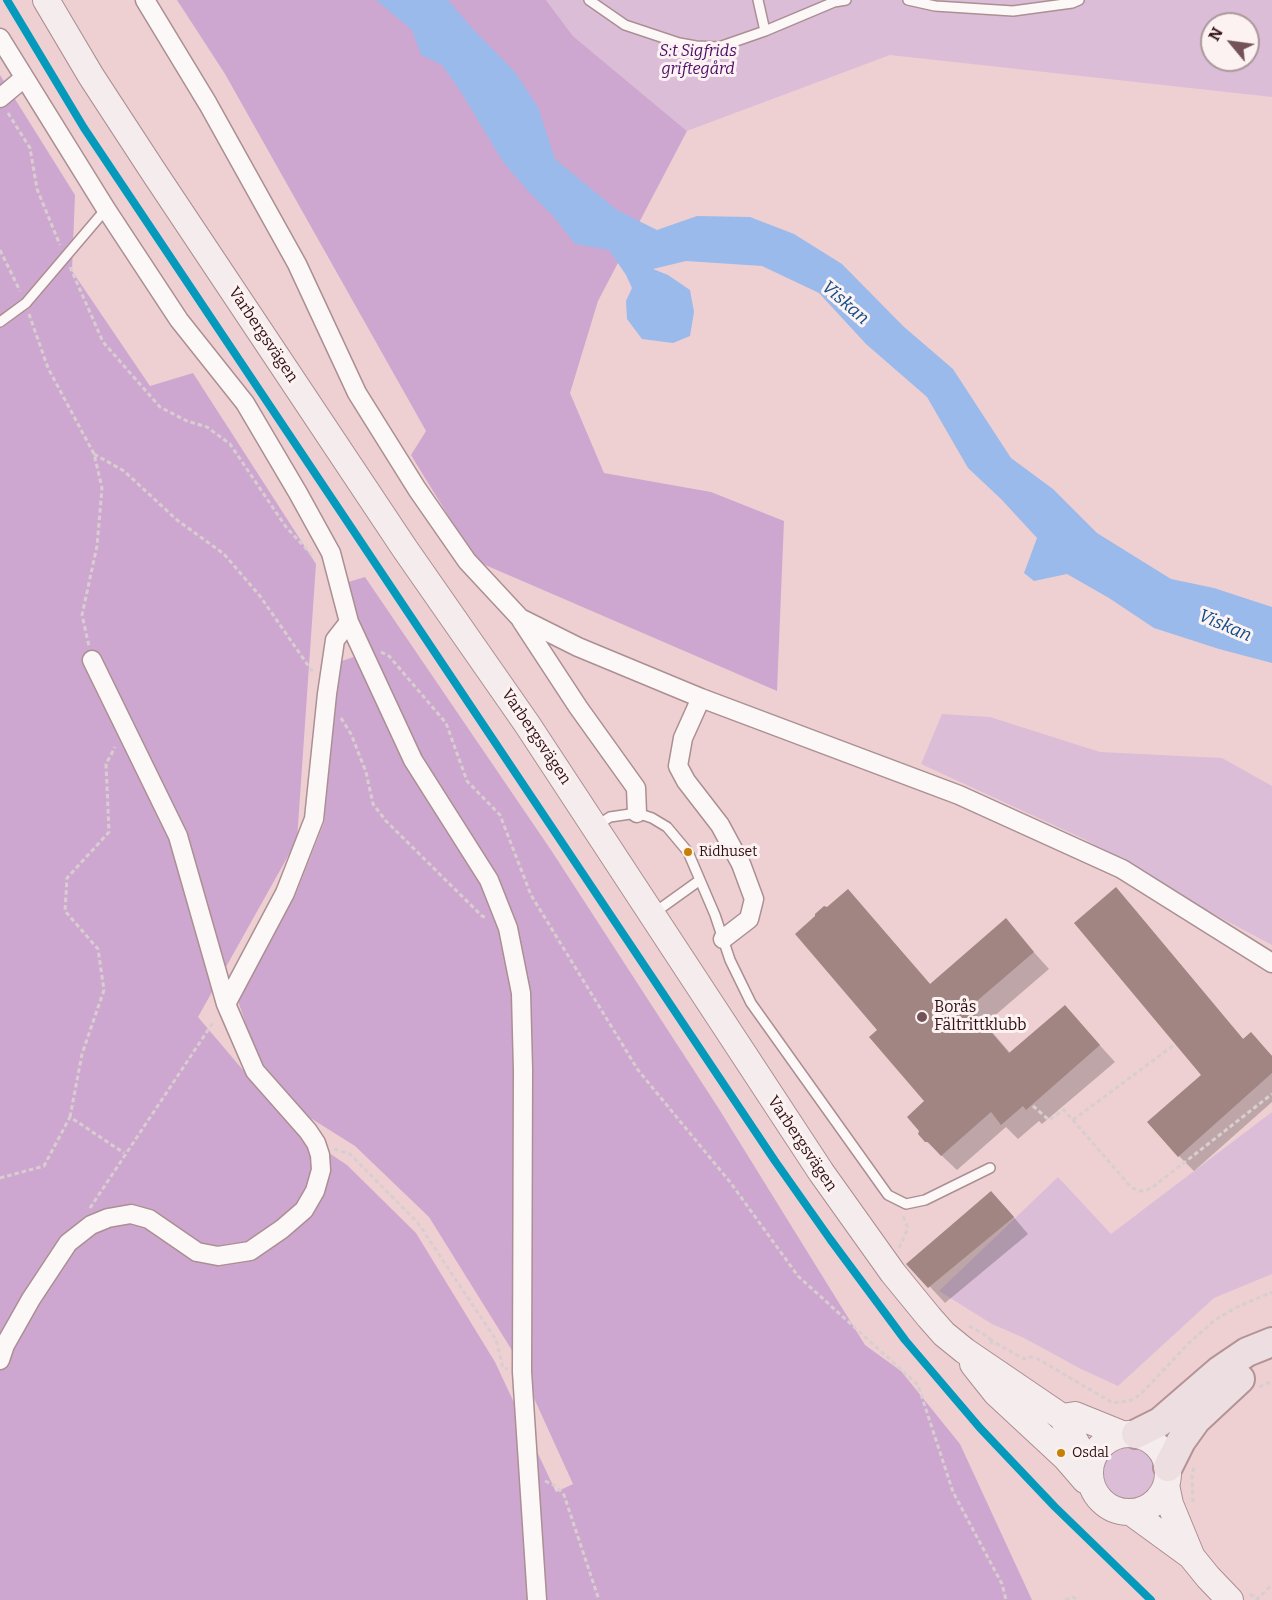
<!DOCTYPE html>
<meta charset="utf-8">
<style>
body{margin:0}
#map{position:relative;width:1272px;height:1600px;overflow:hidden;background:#eed0d2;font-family:Bitter,serif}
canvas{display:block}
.north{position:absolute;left:1200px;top:12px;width:60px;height:60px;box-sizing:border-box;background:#fcf2f2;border:2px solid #ab989a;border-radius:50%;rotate:299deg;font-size:16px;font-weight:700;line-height:24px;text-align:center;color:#311015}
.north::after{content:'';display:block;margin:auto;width:21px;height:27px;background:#735357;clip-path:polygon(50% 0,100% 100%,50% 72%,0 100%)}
</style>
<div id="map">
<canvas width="1272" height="1600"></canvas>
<div class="north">N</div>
</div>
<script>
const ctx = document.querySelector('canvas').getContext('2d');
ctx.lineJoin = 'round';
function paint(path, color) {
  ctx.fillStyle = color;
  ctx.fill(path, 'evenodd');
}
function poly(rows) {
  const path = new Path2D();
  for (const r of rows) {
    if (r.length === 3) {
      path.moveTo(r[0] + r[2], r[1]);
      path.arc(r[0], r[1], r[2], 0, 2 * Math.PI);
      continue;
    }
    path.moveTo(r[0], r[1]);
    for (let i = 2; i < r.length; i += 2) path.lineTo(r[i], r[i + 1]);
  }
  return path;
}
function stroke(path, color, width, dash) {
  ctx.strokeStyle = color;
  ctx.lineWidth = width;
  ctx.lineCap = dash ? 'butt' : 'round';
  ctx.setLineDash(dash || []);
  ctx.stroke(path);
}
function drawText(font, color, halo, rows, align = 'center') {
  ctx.font = font + ' Bitter,serif';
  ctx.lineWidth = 6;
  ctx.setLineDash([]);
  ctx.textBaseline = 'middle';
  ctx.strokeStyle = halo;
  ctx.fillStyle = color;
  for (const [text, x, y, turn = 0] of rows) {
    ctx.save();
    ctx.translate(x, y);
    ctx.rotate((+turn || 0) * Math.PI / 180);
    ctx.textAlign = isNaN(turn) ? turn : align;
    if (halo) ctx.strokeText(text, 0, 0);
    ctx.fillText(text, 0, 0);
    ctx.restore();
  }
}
const green = poly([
 [546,0,1272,0,1272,97,890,55,687,131,573,36],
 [1212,24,1248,24,1248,60,1212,60],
 [942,714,990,717,1100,752,1222,758,1272,786,1272,945,1189,901,1084,839,921,764],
 [1272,1112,1272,1274,1214,1298,1118,1386,1081,1369,1024,1338,992,1324,939,1291,1058,1177,1111,1234],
 [1129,1473,25]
]);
const forest = poly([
 [177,0,546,0,573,36,687,131,598,301,570,393,604,473,711,492,784,521,777,691,476,561,411,455,426,431,225,74],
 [0,75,75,195,72,271,150,386,193,373,316,564,297,840,198,1017,293,1129,347,1165,416,1233,495,1362,556,1492,573,1484,513,1352,429,1217,355,1146,296,1109,260,1066,237,998,295,896,324,823,339,662,371,651,345,583,365,577,551,850,719,1109,865,1345,901,1371,960,1444,1032,1600,0,1600]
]);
const water = poly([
 [376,0,448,0,472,28,515,72,538,107,555,159,617,210,657,230,697,216,750,217,794,234,842,264,903,326,953,369,1011,458,1053,489,1097,533,1171,579,1214,588,1272,607,1272,663,1219,649,1154,628,1109,598,1067,574,1034,581,1024,573,1037,538,1001,499,968,468,927,397,866,344,819,293,762,266,686,261,653,269,668,275,690,290,694,312,690,336,673,343,642,339,627,319,626,301,632,288,626,275,609,250,575,244,553,216,528,191,503,162,461,92,442,65,421,55,412,30]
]);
const shadow = poly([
 [1116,889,1131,905,1244,1040,1251,1034,1272,1056,1272,1102,1194,1171,1179,1156,1203,1075],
 [848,891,931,985,1005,920,1049,969,985,1024,1011,1054,1065,1007,1115,1062,1042,1124,1039,1121,1018,1139,1006,1127,957,1170,926,1141,926,1101,879,1030,827,908],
 [1006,1208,1028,1234,945,1303,909,1264]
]);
const building = poly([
 [1116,887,1243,1039,1251,1032,1272,1056,1272,1073,1178,1157,1147,1122,1201,1075,1074,923],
 [848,889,930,984,1006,918,1034,952,970,1007,1009,1053,1065,1005,1100,1045,1026,1110,1023,1106,1001,1125,991,1112,941,1156,928,1142,925,1142,918,1134,919,1131,907,1117,924,1101,869,1037,877,1030,795,934,815,916,815,914,824,906,827,907],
 [991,1191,1014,1217,928,1288,906,1264]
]);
const path = poly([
 [8,113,30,148,37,189,60,245],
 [0,250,20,291],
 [70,267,103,342,160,407,187,421,207,427,230,444,286,527,312,555],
 [29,314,48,368,94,454,102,488,97,546,82,615,89,646],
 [94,454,124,471,177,520,224,554,260,596,314,674],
 [381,652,389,656,446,723,467,781,500,815,531,895,638,1070,730,1182,798,1276,918,1385,953,1492,1002,1584,1006,1600],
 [341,718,351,734,366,772,373,804,386,821,482,916,487,918],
 [1033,1106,1049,1120,1064,1110,1131,1187,1139,1191,1147,1190,1153,1187,1272,1094],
 [70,1117,82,1054,104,990,98,949,65,911,67,878,109,832,106,764,115,747],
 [1073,1120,1174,1045],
 [334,1149,350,1154,418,1223,496,1340,503,1368,508,1369],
 [0,1178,44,1166,70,1117,124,1153],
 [90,1208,214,1021],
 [899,1248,908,1228,903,1216],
 [969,1326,987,1336,992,1341],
 [991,1344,992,1341,1024,1359,1031,1357,1038,1359,1113,1403,1120,1402,1129,1401,1140,1395,1189,1343,1215,1320,1235,1308,1272,1292],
 [1259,1387,1272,1381],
 [545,1481,556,1486,564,1495,599,1600],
 [1193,1502,1192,1475,1194,1467],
 [1250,1594,1259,1600],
 [1065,1600,1073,1597,1079,1600]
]);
const service = poly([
 [589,0,625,25,679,43,696,46,719,47,765,31,834,2,846,0],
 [758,0,765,31],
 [908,0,935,6,1013,11,1072,3,1079,0],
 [0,322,26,303,106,209],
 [596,826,610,817,637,813,652,818,667,827,688,852,715,915,730,960,751,1003,888,1195,906,1204,925,1200,990,1168],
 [654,913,700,880]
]);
const minor = poly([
 [145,0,208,104,297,264,357,393,417,489,467,561,520,618,578,647,701,698],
 [0,38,106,209,179,320,245,403,298,493,331,553,349,622,413,760,489,880,508,928,521,993,523,1070,522,1372,537,1600],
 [0,98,24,78],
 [521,620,578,707,636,788,637,813],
 [92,660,178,836,226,1004],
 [723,939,749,919,754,899,741,864,720,825,686,781,678,766,683,738,701,698,959,795,1122,869,1272,963],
 [0,1360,5,1345,31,1299,68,1243,91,1225,108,1218,131,1214,149,1219,197,1252,218,1256,250,1251,282,1229,304,1210,315,1191,321,1170,320,1155,316,1143,308,1131,255,1071,226,1004,285,893,314,819,327,694,335,640,349,622]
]);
const secondary = poly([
 [46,0,91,76,153,171,405,549,527,724,821,1172,893,1273,929,1317,944,1334,965,1351,1062,1417,1090,1468],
 [973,1364,996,1393,1066,1458,1085,1480],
 [1062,1417,1075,1415,1122,1434],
 [1129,1473,39],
 [1166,1485,1170,1504,1191,1555],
 [1132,1513,1191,1556,1208,1577,1230,1600]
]);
const primary = poly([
 [1136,1434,1160,1422,1219,1371,1247,1352,1272,1342],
 [1168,1467,1181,1441,1196,1420,1240,1379]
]);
const pathBridge = poly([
 [1256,1600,1272,1585]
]);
const rail1 = poly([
 [7,0,84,128,775,1161,830,1239,905,1340,980,1428,1055,1507,1151,1600]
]);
const markers = [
 [688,852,5,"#c68005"],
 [922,1017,6,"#735357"],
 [1061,1453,5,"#c68005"]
];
const busNames = [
 ["Ridhuset",699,852],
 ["Osdal",1072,1453]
];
const parkNames = [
 ["S:t Sigfrids",698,52],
 ["griftegård",698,70]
];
const streetNames = [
 ["Varbergsvägen",263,335,56],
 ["Varbergsvägen",536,737,56],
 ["Varbergsvägen",802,1144,56]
];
const poiNames = [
 ["Borås",934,1008],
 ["Fältrittklubb",934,1026]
];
const waterNames = [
 ["Viskan",845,303,41],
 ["Viskan",1225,626,23]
];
paint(green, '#dbbdd8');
paint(forest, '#cea7d0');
paint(water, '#9abaeb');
paint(shadow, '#0003');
paint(building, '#a08583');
stroke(service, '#ab8f92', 12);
stroke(minor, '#ab8f92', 21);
stroke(secondary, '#ab8f92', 28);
stroke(primary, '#b49397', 32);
stroke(path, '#d8cecf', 3, [4.5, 3]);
stroke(service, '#fcf8f8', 9);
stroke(minor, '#fcf8f8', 18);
stroke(secondary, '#f5eced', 26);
stroke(primary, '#eddfe1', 28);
stroke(pathBridge, '#d8cecf', 3, [4.5, 3]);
stroke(rail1, '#059abc', 8);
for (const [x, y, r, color] of markers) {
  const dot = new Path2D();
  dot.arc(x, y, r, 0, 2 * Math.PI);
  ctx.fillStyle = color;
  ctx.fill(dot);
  stroke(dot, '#fcf2f2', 2);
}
drawText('14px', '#311015', '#fcf2f2', busNames, 'left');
drawText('italic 16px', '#4c0c67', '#fcf2f2', parkNames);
drawText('16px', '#311015', '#fcf2f2', streetNames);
drawText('16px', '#311015', '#fcf2f2', poiNames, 'left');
drawText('italic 18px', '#114e8b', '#fcf2f2', waterNames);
</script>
